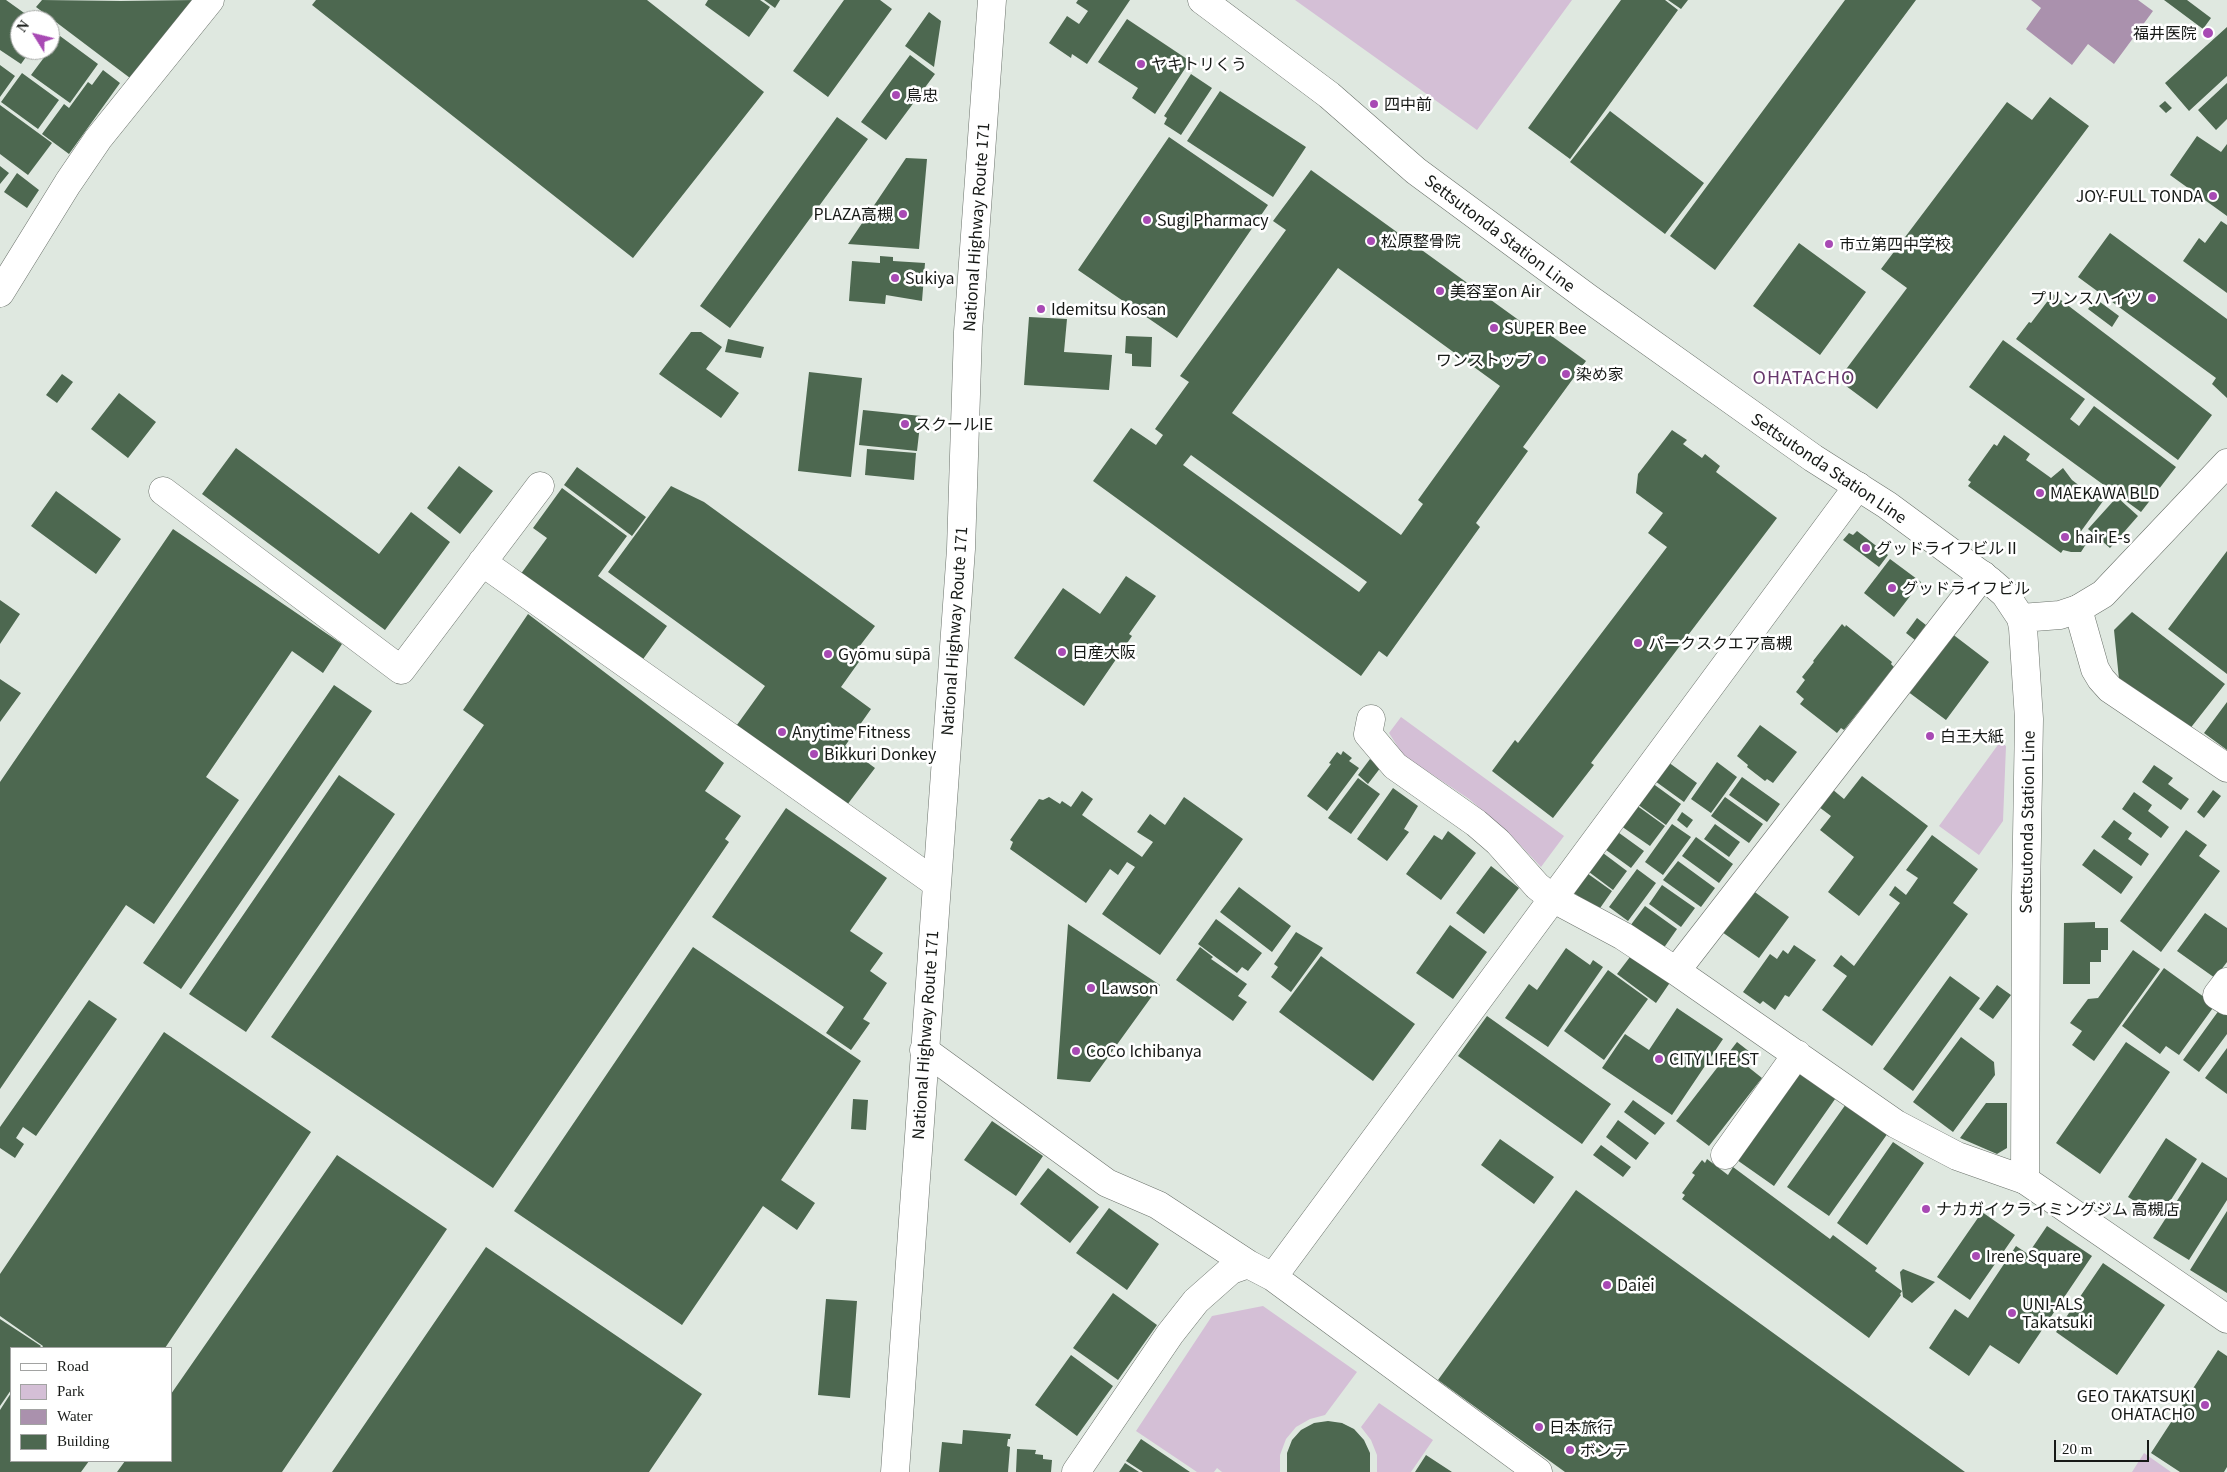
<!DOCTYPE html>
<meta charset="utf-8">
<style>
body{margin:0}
#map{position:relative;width:2227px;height:1472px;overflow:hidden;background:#dfe8e0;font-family:Georgia,serif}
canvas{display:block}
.legend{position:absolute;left:10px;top:1347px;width:162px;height:115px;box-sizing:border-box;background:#fff;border:1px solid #a2a3a2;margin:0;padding:6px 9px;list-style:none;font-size:15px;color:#161916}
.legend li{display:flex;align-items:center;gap:10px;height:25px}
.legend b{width:25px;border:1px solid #a2a3a2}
.north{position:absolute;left:10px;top:10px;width:50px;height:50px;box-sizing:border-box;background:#fff;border:1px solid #a2a3a2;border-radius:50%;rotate:306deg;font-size:14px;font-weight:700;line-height:20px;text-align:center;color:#161916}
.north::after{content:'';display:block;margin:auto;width:18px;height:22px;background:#a84ab4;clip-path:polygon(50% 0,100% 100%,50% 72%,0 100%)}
.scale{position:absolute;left:2054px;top:1440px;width:95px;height:22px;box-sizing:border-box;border:2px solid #161916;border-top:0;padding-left:6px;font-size:15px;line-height:18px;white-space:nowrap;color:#161916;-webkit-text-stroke:4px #fff;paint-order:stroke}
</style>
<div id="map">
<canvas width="2227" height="1472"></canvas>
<ul class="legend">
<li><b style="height:6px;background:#fff"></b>Road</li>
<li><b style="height:14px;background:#d4bfd6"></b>Park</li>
<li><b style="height:14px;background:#aa91ad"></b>Water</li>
<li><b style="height:14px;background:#4d6850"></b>Building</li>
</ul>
<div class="north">N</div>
<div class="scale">20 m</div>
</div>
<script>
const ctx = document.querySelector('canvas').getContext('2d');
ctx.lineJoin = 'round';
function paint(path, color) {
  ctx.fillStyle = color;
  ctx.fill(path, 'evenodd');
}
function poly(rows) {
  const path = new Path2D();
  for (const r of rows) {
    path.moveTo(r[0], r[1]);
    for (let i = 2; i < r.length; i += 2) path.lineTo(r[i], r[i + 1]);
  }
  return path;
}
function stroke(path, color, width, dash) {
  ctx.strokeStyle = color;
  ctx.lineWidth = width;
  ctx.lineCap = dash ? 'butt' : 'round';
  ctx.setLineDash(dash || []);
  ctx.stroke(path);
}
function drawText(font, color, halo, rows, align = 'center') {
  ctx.font = font + ' Georgia,"Noto Sans JP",serif';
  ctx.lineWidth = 5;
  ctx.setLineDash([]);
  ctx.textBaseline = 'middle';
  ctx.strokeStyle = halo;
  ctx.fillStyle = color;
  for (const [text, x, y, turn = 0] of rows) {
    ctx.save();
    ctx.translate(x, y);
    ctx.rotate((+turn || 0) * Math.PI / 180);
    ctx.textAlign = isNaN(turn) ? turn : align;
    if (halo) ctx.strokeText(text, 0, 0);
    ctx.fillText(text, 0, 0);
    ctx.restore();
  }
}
const green = poly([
 [1295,0,1572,0,1477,130],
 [1401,717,1564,836,1541,867,1508,832,1469,799,1403,755,1389,733],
 [2000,742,2006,746,2003,821,1979,855,1939,826],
 [1263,1306,1357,1372,1325,1415,1310,1419,1296,1427,1286,1439,1280,1455,1280,1472,1222,1472,1217,1468,1214,1472,1197,1472,1136,1431,1212,1316],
 [1379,1403,1433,1440,1411,1472,1377,1472,1377,1455,1371,1440,1361,1427],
 [2144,1453,2171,1472,2132,1472]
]);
const water = poly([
 [2031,0,2138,0,2153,11,2114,64,2088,44,2072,65,2026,29,2041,8]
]);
const building = poly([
 [0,0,6,0,34,20,20,20,20,50,31,50,21,64,0,50],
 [42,0,121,1,196,0,134,81,36,7],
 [316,0,647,0,764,92,633,258,312,5],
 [708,0,760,0,770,7,749,37,705,5],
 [764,0,780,0,775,8],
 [844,0,880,0,892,9,828,97,793,71],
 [1078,0,1130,0,1087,64,1072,54,1071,58,1049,43,1067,16,1079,24,1088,11,1076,3],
 [1621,0,1665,0,1678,10,1570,159,1528,128],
 [1668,0,1688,0,1681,9],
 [1845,0,1916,0,1715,270,1670,236],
 [2164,0,2187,0,2211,18,2203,29],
 [929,12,941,21,934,67,905,46],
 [1127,19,1190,61,1155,114,1132,98,1138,88,1098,62],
 [2227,27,2227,76,2189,111,2165,83],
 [60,36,98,64,70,103,31,75],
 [910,55,935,74,886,140,861,122],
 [0,65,15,76,0,97],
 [103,70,120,83,69,154,42,134,64,104,69,108,88,82,92,85],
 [22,73,59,100,38,129,1,102],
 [1191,74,1212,88,1181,135,1164,124,1167,118,1164,116],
 [2227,83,2227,119,2216,130,2198,110],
 [1220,91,1306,147,1273,197,1187,141],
 [2050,97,2089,126,1877,409,1838,380,1907,288,1881,269,2007,102,2032,120],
 [2165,101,2172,108,2166,113,2159,106],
 [0,105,52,143,28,175,0,154],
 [1610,111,1704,183,1665,234,1570,162],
 [837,117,868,139,730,328,700,306],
 [2197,136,2221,152,2227,144,2227,216,2170,175],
 [1169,137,1268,205,1177,338,1078,270],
 [906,158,927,159,919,249,848,244],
 [0,166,9,173,0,184],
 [1311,170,1538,334,1542,329,1586,361,1523,447,1528,451,1476,523,1480,527,1387,657,1379,651,1361,676,1093,481,1131,428,1156,445,1163,435,1155,429,1189,382,1180,376,1286,230,1273,221],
 [1338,268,1500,386,1418,500,1423,504,1401,535,1232,413],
 [1191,455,1367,582,1359,592,1183,465],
 [17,173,39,190,27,208,4,192],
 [2221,221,2227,225,2227,293,2183,261,2199,238,2205,243],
 [2110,233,2227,319,2227,398,2212,384,2216,378,2078,277],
 [1799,243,1866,292,1820,355,1753,306],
 [880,256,893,257,893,261,925,263,922,301,886,295,885,304,849,301,852,261,880,263],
 [2053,294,2212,415,2178,460,2016,339,2029,322,2031,323],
 [2096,299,2119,316,2112,327,2088,309],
 [1029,317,1067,319,1064,352,1112,355,1109,390,1024,385],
 [691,332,701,332,722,347,706,369,739,393,721,418,659,374],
 [1126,336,1152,337,1151,367,1132,366,1132,354,1125,353],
 [728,339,764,347,761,358,725,352],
 [2003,340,2085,399,2070,419,2079,426,2094,406,2176,467,2141,512,1969,387],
 [809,372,862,378,851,477,798,471],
 [62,374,73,382,57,403,46,395],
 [119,393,156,422,128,458,91,429],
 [863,410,921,416,917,451,859,445],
 [1672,430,1687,440,1683,444,1702,458,1705,454,1720,466,1716,472,1777,518,1591,763,1594,765,1553,818,1492,771,1515,740,1518,743,1667,547,1648,533,1663,513,1636,493,1638,474],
 [2004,435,2030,454,2026,460,2051,478,2063,468,2072,480,2085,490,2089,485,2106,497,2079,534,2088,541,2081,552,2071,552,2063,550,2061,553,1968,486,1971,482,1968,480,1994,444,1997,446],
 [236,448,379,554,411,512,450,542,385,630,202,494],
 [867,449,916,453,914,480,865,475],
 [459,466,493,491,460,534,427,508],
 [577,467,646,517,632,536,564,485],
 [671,486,704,502,875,626,859,647,866,652,841,687,871,709,845,746,875,768,844,809,734,729,765,686,608,572],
 [562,488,627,536,598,576,667,626,641,662,520,575,547,538,533,528],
 [56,491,121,539,96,574,31,526],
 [2117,497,2138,516,2110,548,2088,529],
 [173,529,342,644,323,673,292,651,206,777,239,800,154,924,126,905,0,1089,0,782],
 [1857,531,1888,555,1879,567,1843,540,1849,533,1853,535],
 [2227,551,2227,674,2168,629],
 [1890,559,1921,582,1894,617,1864,593],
 [1126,576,1156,596,1129,634,1132,636,1084,706,1014,658,1063,588,1100,614],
 [0,600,20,614,0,644],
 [2132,612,2225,684,2189,730,2119,679,2114,630],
 [528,614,724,763,705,791,741,816,725,839,729,842,493,1188,271,1037,484,725,463,710],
 [1917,618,1926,625,1915,640,1906,633],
 [1842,624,1845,627,1846,625,1892,662,1891,664,1894,667,1844,730,1841,728,1837,733,1800,704,1804,699,1796,692,1805,680,1802,677,1814,662,1813,661],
 [1951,633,1989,662,1946,720,1907,691],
 [0,679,21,693,0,722],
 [334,685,372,711,181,989,143,963],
 [2227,702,2227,750,2204,733],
 [1760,725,1797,752,1773,783,1767,779,1765,781,1747,767,1748,765,1737,756],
 [1929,730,1935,735,1931,741,1924,736],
 [1343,751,1352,758,1349,761,1359,768,1327,811,1307,796,1331,764,1329,763,1337,752,1341,755],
 [1370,759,1381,767,1368,784,1358,775],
 [1668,762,1697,783,1684,802,1655,781],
 [1717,762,1737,777,1711,813,1691,799],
 [2154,765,2173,778,2168,784,2189,799,2181,810,2142,782],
 [339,775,395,814,246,1032,189,994],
 [1862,776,1928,826,1859,916,1828,892,1854,857,1820,830,1831,816,1819,807,1832,789,1844,799],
 [1742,777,1780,804,1767,822,1729,795],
 [1358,778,1380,794,1351,834,1328,818],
 [1652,783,1681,804,1666,825,1637,804],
 [1393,788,1418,806,1404,829,1409,832,1387,861,1357,839],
 [2213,790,2221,796,2204,818,2197,812],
 [1082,791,1093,799,1082,815,1142,857,1153,842,1137,832,1150,814,1165,825,1184,797,1243,839,1160,955,1102,914,1135,867,1127,862,1118,875,1110,869,1086,903,1010,849,1013,842,1010,840,1039,799,1043,800,1049,797,1060,804,1062,801,1071,807],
 [2134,792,2152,805,2148,811,2169,827,2161,838,2122,809],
 [1725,797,1763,824,1749,843,1711,816],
 [1636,805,1665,826,1650,846,1621,826],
 [786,808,887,878,850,931,883,953,870,971,887,983,863,1019,870,1023,851,1050,826,1033,844,1007,712,917],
 [1682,812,1693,820,1687,828,1677,820],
 [2114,820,2132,833,2128,839,2149,854,2141,866,2101,837],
 [1672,824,1691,837,1663,875,1645,862],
 [1715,824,1740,842,1729,857,1704,839],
 [1615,830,1644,851,1631,868,1602,847],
 [2186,830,2207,845,2199,856,2220,871,2161,952,2120,921],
 [1448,831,1476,853,1441,900,1406,874,1434,835,1442,840],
 [1932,835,1978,869,1953,903,1968,914,1872,1046,1822,1010,1847,976,1833,966,1841,955,1854,966,1900,903,1889,895,1895,886,1906,895,1918,878,1906,870],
 [1696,837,1733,864,1719,883,1682,856],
 [2094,849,2133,877,2121,894,2082,865],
 [1599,850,1627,871,1613,890,1585,869],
 [1678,861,1715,888,1701,907,1663,880],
 [1491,866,1519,888,1484,934,1456,913],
 [1637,869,1656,883,1628,921,1609,907],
 [1584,871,1612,891,1598,911,1570,890],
 [1662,885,1695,908,1681,927,1649,904],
 [1239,887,1291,926,1272,952,1220,912],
 [1752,890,1789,917,1759,958,1722,932],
 [1645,906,1677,929,1663,949,1630,926],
 [2205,913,2227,928,2227,962,2215,978,2177,951],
 [1216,919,1262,953,1248,971,1242,967,1237,973,1198,944],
 [2095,922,2095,928,2108,928,2108,950,2101,950,2101,962,2090,962,2090,984,2063,984,2064,923],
 [1068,924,1160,985,1090,1082,1057,1079],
 [1450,925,1487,952,1453,999,1416,973],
 [1296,932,1323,948,1291,992,1271,977,1278,967,1274,964],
 [1794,945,1816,960,1789,997,1785,995,1775,1010,1763,1001,1760,1004,1743,992,1770,954,1777,959,1783,950,1788,954],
 [693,947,861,1061,781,1180,815,1203,797,1230,763,1206,682,1325,514,1211],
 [1200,947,1213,957,1211,959,1247,984,1238,996,1247,1002,1233,1021,1176,980],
 [1566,948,1590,965,1593,960,1603,967,1548,1047,1505,1018,1529,984,1537,990],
 [2133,950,2160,969,2094,1061,2072,1045,2082,1031,2070,1023,2088,999,2098,998],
 [1633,953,1671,981,1656,1003,1617,974],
 [1321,956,1415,1024,1373,1081,1279,1012],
 [2164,968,2215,1005,2179,1055,2166,1046,2160,1054,2122,1026],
 [1608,970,1648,999,1604,1060,1564,1031],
 [1950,976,1980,998,1913,1091,1883,1069],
 [1997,985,2011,995,1993,1019,1979,1009],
 [89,1000,117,1019,36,1136,23,1127,16,1138,24,1144,15,1158,0,1148,0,1127],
 [2222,1006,2227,1010,2227,1034,2199,1072,2183,1060],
 [1677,1008,1723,1039,1672,1115,1602,1068,1625,1034,1649,1050],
 [1487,1016,1611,1104,1582,1144,1458,1056],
 [164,1032,311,1132,165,1348,42,1348,43,1346,0,1316,0,1274],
 [1961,1037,1994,1062,1995,1075,1953,1132,1913,1102],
 [1737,1042,1755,1056,1747,1066,1762,1078,1709,1146,1676,1121],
 [2126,1042,2170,1072,2100,1174,2056,1143],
 [2227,1048,2227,1094,2205,1078],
 [1802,1065,1840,1092,1774,1186,1737,1160],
 [853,1099,868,1100,866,1130,851,1129],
 [1633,1100,1665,1123,1655,1135,1624,1112],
 [1986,1103,2007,1103,2007,1148,1997,1154,1960,1138],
 [1846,1104,1888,1133,1829,1216,1787,1187],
 [1618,1120,1649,1143,1636,1160,1606,1137],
 [992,1121,1043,1156,1016,1196,964,1160],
 [2166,1138,2197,1159,2160,1217,2128,1197],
 [1500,1139,1554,1177,1534,1204,1481,1165],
 [1893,1142,1924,1163,1867,1245,1837,1223],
 [1601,1145,1631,1167,1623,1177,1593,1155],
 [337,1155,447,1229,282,1472,117,1472,125,1461,171,1461,171,1394],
 [1707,1159,1728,1175,1733,1167,1830,1239,1833,1235,1877,1268,1875,1271,1902,1291,1900,1294,1901,1295,1869,1338,1682,1199,1685,1195,1682,1193,1695,1175,1692,1173,1702,1160,1705,1163],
 [2202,1162,2227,1178,2227,1200,2189,1260,2153,1238],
 [1048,1168,1099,1207,1070,1243,1020,1204],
 [1576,1190,1965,1472,1565,1472,1438,1380],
 [1109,1208,1159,1244,1127,1290,1076,1253],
 [2227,1211,2227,1293,2190,1270],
 [1982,1212,2015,1235,1970,1300,1937,1277],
 [2047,1226,2092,1256,2019,1364,1990,1345,1969,1376,1929,1348,1955,1309,1968,1318,2016,1246,2028,1254],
 [486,1247,702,1394,649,1472,332,1472],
 [2103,1263,2165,1305,2117,1375,2056,1332],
 [1903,1269,1935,1282,1912,1303,1903,1297,1900,1272],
 [1113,1293,1157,1325,1118,1380,1073,1348],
 [826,1299,857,1301,850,1398,818,1395],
 [0,1319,41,1346,39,1348,11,1348,11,1390,0,1406],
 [2218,1350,2227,1356,2227,1467,2224,1472,2180,1472,2151,1453],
 [1071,1355,1113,1386,1077,1436,1035,1405],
 [11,1393,11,1461,89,1461,81,1472,0,1472,0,1410],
 [1328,1421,1342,1423,1354,1429,1364,1440,1370,1453,1370,1472,1287,1472,1287,1453,1292,1440,1301,1430,1314,1423],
 [963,1430,1011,1434,1010,1439,1008,1439,1007,1446,1010,1447,1008,1472,939,1472,942,1442,962,1444],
 [1141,1439,1190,1472,1143,1472,1126,1461],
 [1017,1449,1036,1450,1035,1454,1043,1455,1043,1459,1052,1460,1051,1472,1016,1472],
 [1426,1455,1452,1472,1415,1472],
 [1125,1463,1139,1472,1119,1472]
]);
const street = poly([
 [0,293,68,183,98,139,210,0],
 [163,491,401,670,540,486],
 [482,562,936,883],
 [2078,609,2095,669,2101,679,2110,689,2227,768],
 [1371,719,1368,734,1395,766,1476,823,1498,842,1537,886,1552,898,1623,936,1676,971,1896,1124,1957,1156,2025,1180],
 [1676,971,1983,575],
 [2227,982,2217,995,2227,1001],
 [924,1050,1107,1183,1158,1205,1248,1264,1273,1277,1538,1472],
 [1725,1155,1797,1054],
 [1273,1277,1858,486],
 [1076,1472,1170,1334,1196,1301,1231,1270,1248,1264]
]);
const secondary = poly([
 [1202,0,1329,95,1416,171,1588,298,1813,458,1887,505,1990,581,2005,594,2021,618,2023,628,2029,719,2026,896,2025,1180,2227,1319],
 [2021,618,2060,615,2078,609,2103,594,2227,463]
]);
const highway = poly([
 [895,1472,961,549,968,332,992,0]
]);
const markers = [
 [2208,33,6,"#a84ab4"],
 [1141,64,5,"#a84ab4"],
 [896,95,5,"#a84ab4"],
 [1374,104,5,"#a84ab4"],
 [2213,196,5,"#a84ab4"],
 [903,214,5,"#a84ab4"],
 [1147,220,5,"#a84ab4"],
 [1371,241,5,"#a84ab4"],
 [1829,244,5,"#a84ab4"],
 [895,278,5,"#a84ab4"],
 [1440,291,5,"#a84ab4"],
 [2152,298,5,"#a84ab4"],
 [1041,309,5,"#a84ab4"],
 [1494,328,5,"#a84ab4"],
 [1542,360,5,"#a84ab4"],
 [1566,374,5,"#a84ab4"],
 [905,424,5,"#a84ab4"],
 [2040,493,5,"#a84ab4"],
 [2065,537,5,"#a84ab4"],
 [1866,548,5,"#a84ab4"],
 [1892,588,5,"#a84ab4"],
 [1638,643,5,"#a84ab4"],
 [1062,652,5,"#a84ab4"],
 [828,654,5,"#a84ab4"],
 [782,732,5,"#a84ab4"],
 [1930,736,5,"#a84ab4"],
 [814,754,5,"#a84ab4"],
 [1091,988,5,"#a84ab4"],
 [1076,1051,5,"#a84ab4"],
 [1659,1059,5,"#a84ab4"],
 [1926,1209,5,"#a84ab4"],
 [1976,1256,5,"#a84ab4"],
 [1607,1285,5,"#a84ab4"],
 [2012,1313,5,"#a84ab4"],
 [2205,1405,5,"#a84ab4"],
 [1539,1427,5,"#a84ab4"],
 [1570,1450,5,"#a84ab4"]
];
const poiNames = [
 ["福井医院",2197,33,"right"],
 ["ヤキトリくう",1151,64],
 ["鳥忠",906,95],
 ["四中前",1384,104],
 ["JOY-FULL TONDA",2203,196,"right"],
 ["PLAZA高槻",893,214,"right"],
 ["Sugi Pharmacy",1157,220],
 ["松原整骨院",1381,241],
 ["市立第四中学校",1839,244],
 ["Sukiya",905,278],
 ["美容室on Air",1450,291],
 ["プリンスハイツ",2142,298,"right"],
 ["Idemitsu Kosan",1051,309],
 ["SUPER Bee",1504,328],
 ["ワンストップ",1532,360,"right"],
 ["染め家",1576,374],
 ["スクールIE",915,424],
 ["MAEKAWA BLD",2050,493],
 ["hair E-s",2075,537],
 ["グッドライフビルⅡ",1876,548],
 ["グッドライフビル",1902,588],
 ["パークスクエア高槻",1648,643],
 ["日産大阪",1072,652],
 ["Gyōmu sūpā",838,654],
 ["Anytime Fitness",792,732],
 ["白王大紙",1940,736],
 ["Bikkuri Donkey",824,754],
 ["Lawson",1101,988],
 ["CoCo Ichibanya",1086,1051],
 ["CITY LIFE ST",1669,1059],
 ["ナカガイクライミングジム 高槻店",1936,1209],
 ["Irene Square",1986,1256],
 ["Daiei",1617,1285],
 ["UNI-ALS",2022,1304],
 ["Takatsuki",2022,1322],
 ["GEO TAKATSUKI",2195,1396,"right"],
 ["OHATACHO",2195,1414,"right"],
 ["日本旅行",1549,1427],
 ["ボンテ",1580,1450]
];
const streetNames = [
 ["National Highway Route 171",976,227,-86],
 ["Settsutonda Station Line",1500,233,37],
 ["Settsutonda Station Line",1829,468,34],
 ["National Highway Route 171",954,631,-86],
 ["Settsutonda Station Line",2027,822,-89],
 ["National Highway Route 171",925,1035,-86]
];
const neighbourhoodNames = [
 ["OHATACHO",1804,377]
];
paint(green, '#d4bfd6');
paint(water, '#aa91ad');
paint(building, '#4d6850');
stroke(street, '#6b726b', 29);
stroke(secondary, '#6b726b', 29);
stroke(highway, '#6b726b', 29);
stroke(street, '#fff', 28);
stroke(secondary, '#fff', 28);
stroke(highway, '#fff', 28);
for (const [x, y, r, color] of markers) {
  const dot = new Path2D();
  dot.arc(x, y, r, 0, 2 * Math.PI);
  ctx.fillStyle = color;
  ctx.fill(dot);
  stroke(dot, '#fff', 2);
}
drawText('16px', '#161916', '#fff', poiNames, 'left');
drawText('16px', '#161916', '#fff', streetNames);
ctx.letterSpacing = '1px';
drawText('18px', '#66376b', '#fff', neighbourhoodNames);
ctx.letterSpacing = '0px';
</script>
